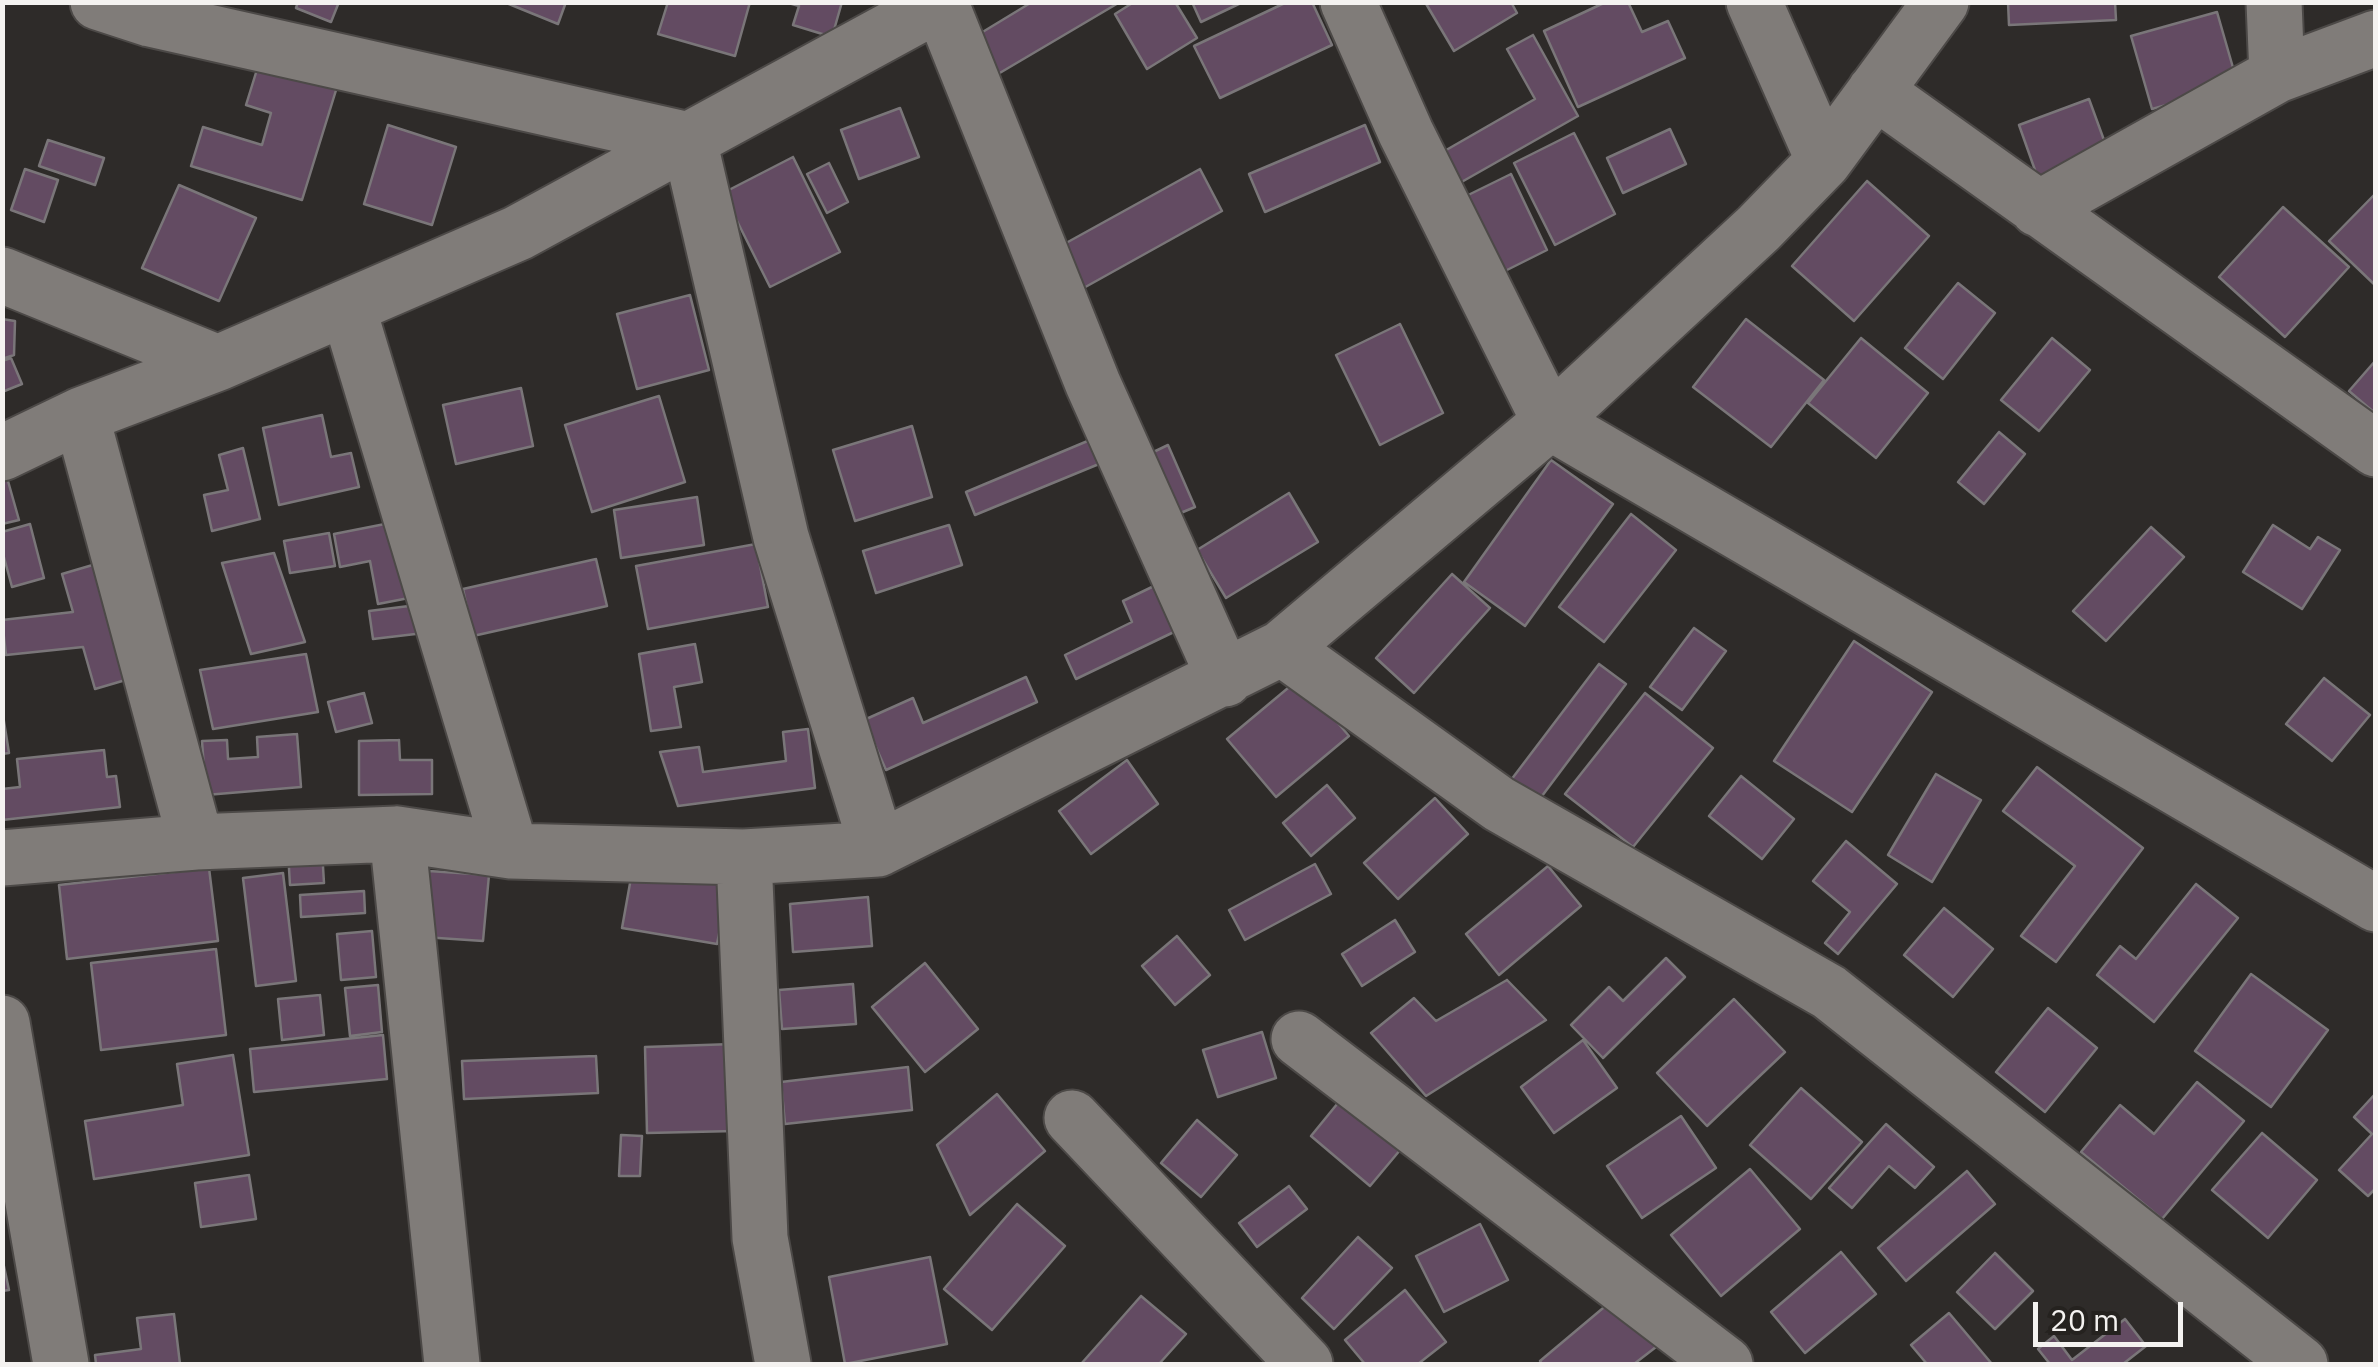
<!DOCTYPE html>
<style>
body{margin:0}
#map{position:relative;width:2378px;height:1367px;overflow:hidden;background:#2e2b29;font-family:"IBM Plex Sans",sans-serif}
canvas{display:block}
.frame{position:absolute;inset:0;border:5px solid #f4f2f0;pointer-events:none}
.scale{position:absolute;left:2033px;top:1302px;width:150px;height:45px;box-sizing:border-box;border:5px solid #f4f2f0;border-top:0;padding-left:12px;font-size:30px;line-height:35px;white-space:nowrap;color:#f4f2f0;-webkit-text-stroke:8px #25221f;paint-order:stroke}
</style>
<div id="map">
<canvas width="2378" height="1367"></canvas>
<div class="frame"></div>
<div class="scale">20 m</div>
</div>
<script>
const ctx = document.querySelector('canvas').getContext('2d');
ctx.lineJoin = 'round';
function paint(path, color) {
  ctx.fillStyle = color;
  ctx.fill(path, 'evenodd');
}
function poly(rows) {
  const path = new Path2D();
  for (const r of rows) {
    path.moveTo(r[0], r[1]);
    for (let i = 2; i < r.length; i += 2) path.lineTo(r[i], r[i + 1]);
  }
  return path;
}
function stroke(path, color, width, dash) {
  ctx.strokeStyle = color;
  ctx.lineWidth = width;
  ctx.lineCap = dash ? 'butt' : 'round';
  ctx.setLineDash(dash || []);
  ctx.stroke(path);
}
const building = poly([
 [298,2,339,2,331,22,296,8,298,2],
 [504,2,566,2,558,24,504,2],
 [668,2,750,2,735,56,658,34,668,2],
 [785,2,842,2,832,37,793,25,799,6,785,2],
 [1032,2,1120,2,998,74,976,36,1032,2],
 [1134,2,1175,2,1197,38,1147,69,1115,14,1134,2],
 [1192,2,1243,2,1201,22,1192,2],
 [1287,2,1312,2,1332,45,1220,98,1194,46,1287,2],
 [1425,2,1511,2,1517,13,1454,51,1425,2],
 [1606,2,1628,2,1642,32,1668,21,1685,58,1578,107,1544,31,1606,2],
 [2008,2,2115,2,2116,20,2009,25,2008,2],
 [2217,12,2238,85,2152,109,2131,36,2217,12],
 [1533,35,1578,116,1458,184,1441,153,1535,99,1507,49,1533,35],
 [259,63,337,87,302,200,191,166,203,127,262,145,271,113,246,105,259,63],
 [2089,99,2112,162,2041,187,2019,125,2089,99],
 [900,108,919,157,859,179,841,130,900,108],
 [388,125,456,147,432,225,364,204,388,125],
 [1365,125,1380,162,1265,212,1249,174,1365,125],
 [1670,129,1686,164,1623,193,1607,158,1670,129],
 [1574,133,1615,214,1555,245,1514,163,1574,133],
 [48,140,104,158,95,185,39,166,48,140],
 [793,157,840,252,770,287,723,193,793,157],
 [829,163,848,202,827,213,807,174,829,163],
 [25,169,58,180,44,222,11,210,25,169],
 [1200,169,1222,211,1080,290,1057,248,1200,169],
 [1511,174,1547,250,1493,277,1456,201,1511,174],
 [1867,181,1929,236,1854,321,1792,266,1867,181],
 [179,185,256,218,219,301,142,268,179,185],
 [2376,193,2376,286,2329,241,2376,193],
 [2283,207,2349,267,2285,337,2219,277,2283,207],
 [1958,283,1995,313,1943,379,1905,348,1958,283],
 [690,295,709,370,637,389,617,314,690,295],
 [2,319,15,321,14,355,2,359,2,319],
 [1746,319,1824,380,1771,447,1693,387,1746,319],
 [1400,324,1443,413,1380,445,1336,355,1400,324],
 [1861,338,1928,393,1876,458,1808,403,1861,338],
 [2052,338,2090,370,2039,431,2001,400,2052,338],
 [11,358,22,384,2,392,2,361,11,358],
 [2376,360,2376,414,2349,391,2376,360],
 [521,388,533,446,456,464,443,405,521,388],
 [659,396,685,482,592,512,565,425,659,396],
 [322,415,331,457,351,453,359,487,279,505,263,428,322,415],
 [912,426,932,497,855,521,833,450,912,426],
 [1999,432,2025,454,1984,504,1958,482,1999,432],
 [1090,440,1099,464,975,515,966,492,1090,440],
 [1168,445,1195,507,1171,517,1145,456,1168,445],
 [243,448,260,519,212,531,204,495,228,490,219,455,243,448],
 [1551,460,1613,504,1525,626,1464,582,1551,460],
 [6,474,19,520,2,524,2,475,6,474],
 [1289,493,1318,542,1226,598,1197,550,1289,493],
 [697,497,704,545,621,558,614,510,697,497],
 [1631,514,1676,550,1604,642,1559,607,1631,514],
 [390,523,414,597,378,604,370,561,340,567,334,534,390,523],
 [30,524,44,578,12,587,2,550,2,532,30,524],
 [949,525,962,565,876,593,863,551,949,525],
 [2273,525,2310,549,2318,537,2340,550,2302,609,2243,572,2273,525],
 [2151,527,2184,557,2106,641,2073,611,2151,527],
 [329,533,335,566,290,573,284,541,329,533],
 [756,544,768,607,648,629,636,566,756,544],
 [274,553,305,642,251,654,222,563,274,553],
 [596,559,607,606,473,636,463,589,596,559],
 [96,564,129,679,95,689,83,647,6,655,2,620,73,612,62,574,96,564],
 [1452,574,1490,608,1414,693,1376,658,1452,574],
 [1154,586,1176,631,1076,679,1065,655,1132,622,1123,601,1154,586],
 [417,605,424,633,373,639,369,611,417,605],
 [1694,628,1726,651,1682,710,1650,687,1694,628],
 [1854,641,1932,692,1852,812,1774,761,1854,641],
 [695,644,702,682,674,687,681,727,651,731,639,654,695,644],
 [306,654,318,712,213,729,200,670,306,654],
 [1599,664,1626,684,1539,800,1511,780,1599,664],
 [1026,677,1037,702,886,770,864,720,913,698,923,723,1026,677],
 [1300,678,1349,736,1276,797,1227,739,1300,678],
 [2324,678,2370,715,2332,761,2286,724,2324,678],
 [364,693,372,723,336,732,328,702,364,693],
 [1645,693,1713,748,1633,847,1565,794,1645,693],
 [2,709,9,753,2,754,2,709],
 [808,729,815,788,678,806,660,752,699,747,703,772,786,761,783,732,808,729],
 [297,734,301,787,206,795,202,741,227,740,228,759,258,757,257,737,297,734],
 [399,740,400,760,432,760,432,794,359,795,359,741,399,740],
 [104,750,107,777,116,776,120,807,2,820,2,789,20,787,17,759,104,750],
 [1127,760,1158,804,1091,854,1059,811,1127,760],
 [2037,767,2143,848,2056,962,2021,936,2075,866,2003,811,2037,767],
 [1936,774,1981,800,1932,882,1888,855,1936,774],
 [1741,776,1794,819,1762,859,1709,816,1741,776],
 [1327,785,1355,818,1311,856,1283,823,1327,785],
 [1435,798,1468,834,1398,899,1364,863,1435,798],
 [1846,841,1897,884,1838,954,1825,943,1850,912,1813,881,1846,841],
 [322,850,324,883,290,885,288,852,322,850],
 [634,861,730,878,717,944,622,928,634,861],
 [1315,864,1331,894,1245,940,1229,910,1315,864],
 [1548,866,1581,906,1499,975,1466,934,1548,866],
 [209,868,218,941,67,959,59,885,209,868],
 [429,871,489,875,483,941,423,937,429,871],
 [283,873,296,981,256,986,243,878,283,873],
 [2196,884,2238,918,2154,1022,2097,975,2120,946,2136,959,2196,884],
 [364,891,365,913,301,917,300,895,364,891],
 [868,897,872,946,793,952,790,904,868,897],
 [1944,908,1993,949,1953,997,1904,955,1944,908],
 [1395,920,1415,952,1362,986,1342,954,1395,920],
 [372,931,376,977,341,980,337,934,372,931],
 [1177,936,1210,975,1175,1005,1142,966,1177,936],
 [216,949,226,1035,101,1050,91,963,216,949],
 [1666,958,1685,977,1603,1058,1571,1025,1609,987,1623,1001,1666,958],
 [925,963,978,1029,925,1072,872,1007,925,963],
 [2251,974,2328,1030,2271,1107,2195,1051,2251,974],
 [1507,980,1546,1020,1426,1096,1371,1033,1414,998,1436,1021,1507,980],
 [853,984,856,1024,782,1029,779,990,853,984],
 [378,985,382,1032,350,1036,345,988,378,985],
 [320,995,324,1035,282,1040,278,999,320,995],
 [1734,999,1785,1052,1707,1126,1657,1073,1734,999],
 [2048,1008,2097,1048,2045,1112,1996,1072,2048,1008],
 [1262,1032,1276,1078,1218,1097,1203,1050,1262,1032],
 [383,1035,387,1079,254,1092,250,1049,383,1035],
 [1583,1040,1617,1088,1554,1133,1521,1087,1583,1040],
 [733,1044,735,1131,647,1133,645,1047,733,1044],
 [233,1055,249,1155,94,1179,85,1121,183,1105,177,1064,233,1055],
 [596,1056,598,1093,464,1099,462,1061,596,1056],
 [908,1067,912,1110,785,1124,781,1082,908,1067],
 [2197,1082,2244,1121,2162,1219,2081,1152,2120,1105,2154,1134,2197,1082],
 [1351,1087,1411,1137,1370,1186,1311,1136,1351,1087],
 [1801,1088,1862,1142,1811,1199,1750,1145,1801,1088],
 [2376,1093,2376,1188,2368,1196,2339,1170,2372,1134,2354,1117,2376,1093],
 [997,1094,1045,1151,970,1215,937,1145,997,1094],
 [1681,1116,1716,1168,1642,1218,1607,1166,1681,1116],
 [1197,1120,1237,1155,1201,1197,1161,1163,1197,1120],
 [1886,1124,1934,1167,1915,1188,1889,1166,1852,1208,1829,1188,1886,1124],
 [2262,1133,2317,1180,2268,1238,2212,1190,2262,1133],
 [621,1135,642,1136,640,1176,619,1176,621,1135],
 [1750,1169,1800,1229,1721,1296,1671,1235,1750,1169],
 [1967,1171,1995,1204,1906,1281,1878,1248,1967,1171],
 [249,1175,256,1219,201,1227,195,1183,249,1175],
 [1289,1186,1307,1209,1257,1247,1239,1223,1289,1186],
 [1017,1204,1065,1246,992,1330,944,1289,1017,1204],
 [1480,1224,1508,1280,1444,1312,1416,1256,1480,1224],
 [1358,1237,1392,1268,1334,1329,1302,1298,1358,1237],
 [1841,1252,1876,1294,1805,1353,1771,1312,1841,1252],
 [1995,1253,2033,1291,1995,1329,1957,1292,1995,1253],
 [2,1257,9,1290,2,1291,2,1257],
 [930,1257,947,1344,845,1364,829,1277,930,1257],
 [1405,1290,1446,1342,1418,1364,1365,1364,1345,1340,1405,1290],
 [1141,1296,1186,1334,1159,1364,1081,1364,1141,1296],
 [1615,1298,1656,1347,1634,1364,1542,1364,1540,1361,1615,1298],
 [1949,1313,1992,1364,1927,1364,1911,1345,1949,1313],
 [174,1314,180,1364,96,1364,95,1355,141,1349,137,1318,174,1314],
 [2125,1319,2146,1346,2123,1364,2050,1364,2038,1349,2054,1336,2072,1360,2125,1319]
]);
const minor = poly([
 [98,2,150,19,689,140,781,537,878,849],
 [1348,2,1406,133,1550,422,2376,904],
 [1754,2,1824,161],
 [2274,2,2277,75],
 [941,4,1093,384,1225,679],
 [1875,91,2376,449],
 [2038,209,2277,75,2376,38],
 [2,275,218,363],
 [348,308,511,851],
 [81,415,196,842],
 [2,453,81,415,218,363,518,233,942,2],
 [1282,648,1499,804,1829,992,2300,1364],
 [397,834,452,1364],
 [744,857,760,1238,783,1364],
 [2,858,196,842,397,834,511,851,744,857,878,849,1282,648,1550,422,1759,228,1824,161,1941,2],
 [2,1023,61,1364],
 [1299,1039,1725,1364],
 [1072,1118,1305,1364]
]);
paint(building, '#634b62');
stroke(building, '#7a7679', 2.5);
stroke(minor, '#4c4947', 59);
stroke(minor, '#807c79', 55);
</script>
